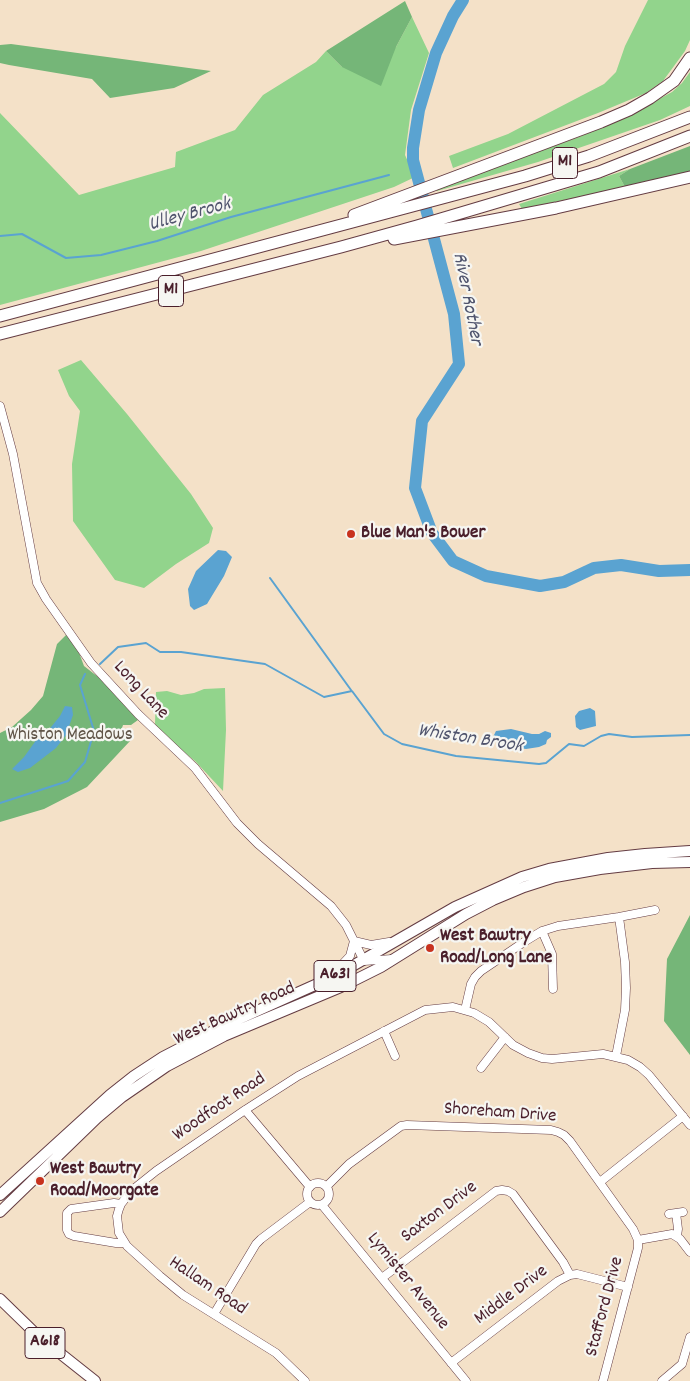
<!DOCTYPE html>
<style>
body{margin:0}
canvas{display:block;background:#f4e1c8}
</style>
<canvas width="690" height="1381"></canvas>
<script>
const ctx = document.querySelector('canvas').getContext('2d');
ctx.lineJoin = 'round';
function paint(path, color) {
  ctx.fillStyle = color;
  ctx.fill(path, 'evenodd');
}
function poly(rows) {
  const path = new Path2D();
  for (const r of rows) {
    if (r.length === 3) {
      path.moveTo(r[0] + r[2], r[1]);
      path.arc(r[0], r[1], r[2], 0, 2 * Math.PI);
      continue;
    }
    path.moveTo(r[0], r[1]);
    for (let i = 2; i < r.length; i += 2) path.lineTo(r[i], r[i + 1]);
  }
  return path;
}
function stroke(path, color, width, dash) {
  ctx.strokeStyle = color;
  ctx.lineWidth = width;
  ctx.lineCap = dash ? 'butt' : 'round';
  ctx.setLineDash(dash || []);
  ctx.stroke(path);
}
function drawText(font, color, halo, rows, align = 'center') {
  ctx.font = font + ' Dekko,sans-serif';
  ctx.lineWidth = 4.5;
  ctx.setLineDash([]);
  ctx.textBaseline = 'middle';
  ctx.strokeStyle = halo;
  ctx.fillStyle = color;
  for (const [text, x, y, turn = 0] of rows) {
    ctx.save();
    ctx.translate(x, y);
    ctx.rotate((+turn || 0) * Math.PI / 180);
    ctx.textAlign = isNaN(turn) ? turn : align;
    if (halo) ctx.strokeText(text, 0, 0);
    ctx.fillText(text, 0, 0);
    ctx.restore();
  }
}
const green = poly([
 [648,0,690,0,690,40,685,51,663,81,646,93,598,113,453,168,449,156,508,134,604,84,616,72,625,46],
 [412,17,429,53,411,110,405,155,415,177,394,187,201,251,0,305,0,113,79,195,175,167,176,152,235,130,263,95,316,62,326,51,342,67,396,47],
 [690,72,690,106,660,120,538,162,437,191,436,188,579,137,637,111,672,92,682,83],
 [630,169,619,176,625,187,522,209,519,204],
 [81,360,127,414,191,494,213,528,209,543,176,564,144,588,115,580,73,521,72,464,80,411,69,396,58,370],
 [225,688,226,730,223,791,195,761,159,732,155,724,156,692,167,691,181,695,194,693,204,689]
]);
const forest = poly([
 [405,1,412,17,396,47,381,86,342,67,326,51],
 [11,44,211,71,174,88,110,98,92,79,9,65,0,63,0,45],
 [690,146,690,174,625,187,619,176,630,169],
 [66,635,78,650,84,666,102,680,138,720,131,725,123,725,121,731,130,741,87,787,44,809,0,822,0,733,12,727,31,710,43,696,57,644],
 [690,915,690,1055,664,1021,667,959]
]);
const water = poly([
 [218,550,226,551,232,557,224,576,207,604,194,610,190,606,188,589,196,571],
 [65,706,72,707,73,715,66,735,56,748,30,768,18,772,12,769,24,757,37,739,47,732,60,716],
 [590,708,595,711,596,726,580,730,576,727,575,716,579,711],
 [511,729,532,734,539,734,545,731,551,733,551,737,547,740,546,744,539,747,526,749,502,745,496,742,493,737,496,731]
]);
const stream = poly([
 [0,236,22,234,66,258,101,255,157,241,231,217,389,175],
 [270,578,351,690],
 [100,664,118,647,146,643,160,652,181,652,265,664,324,697,352,691,384,734,402,744,456,756,539,764,546,763,569,744,584,746,601,736,609,734,632,737,690,735],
 [0,803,68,781,85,762,94,731,80,685,85,674]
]);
const river = poly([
 [463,0,453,16,436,53,419,110,413,148,413,160,454,314,459,364,422,421,415,488,432,533,453,561,486,576,540,586,564,582,594,568,621,565,659,571,690,570]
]);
const minor = poly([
 [0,406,13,454,37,583,46,599,91,663,138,714,195,768,237,823,258,844,331,906,346,925,364,961,392,959],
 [619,917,655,910],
 [542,931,552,954,553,989],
 [354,941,371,945,389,942],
 [335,972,350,956,354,941],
 [465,1010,471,984,475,977,481,971,524,942,542,931,558,926,619,917,625,962,626,988,625,1010,616,1056],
 [384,1031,395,1056],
 [481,1068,505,1037],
 [245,1110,310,1187],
 [600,1182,683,1116],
 [318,1194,11],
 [327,1186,349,1164,401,1126,407,1125,551,1130,558,1132,564,1135,570,1141,633,1229,638,1240,638,1248,603,1381],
 [121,1204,114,1203,71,1209,67,1213,67,1230,69,1234,74,1236,116,1243,124,1243],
 [322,1205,466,1381],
 [676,1213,678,1229,677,1236],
 [669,1214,683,1212],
 [638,1240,672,1234,680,1239,690,1252],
 [382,1278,496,1191,502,1190,508,1191,513,1194,563,1262,570,1275],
 [214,1314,256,1244,261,1239,310,1202],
 [451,1363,558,1281,570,1275,577,1274,628,1287],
 [305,1381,276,1353,183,1295,160,1276,127,1246,119,1233,117,1216,119,1209,121,1204,131,1191,156,1171,245,1110,298,1076,425,1010,453,1007,474,1013,489,1022,513,1045,528,1053,542,1058,552,1059,603,1054,628,1060,640,1067,649,1075,690,1125],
 [662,1381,682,1364,690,1337]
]);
const major = poly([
 [0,1195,110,1095,134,1076,163,1057,219,1028,335,976,455,907,522,877,549,869,608,858,645,854,690,851],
 [0,1212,97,1118,122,1097,167,1066,224,1036,341,987,381,967,466,914,493,900,524,887,555,877,600,869,652,863,690,862],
 [0,1299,37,1335,95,1381]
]);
const highway = poly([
 [354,215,601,122,629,110,650,98,674,81,690,58],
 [394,239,556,208,690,177],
 [0,316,525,176,589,156,690,117],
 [0,334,341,247,417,226,599,172,690,136]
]);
const markers = [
 [351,534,5,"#c8321e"],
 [430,948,5,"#c8321e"],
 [40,1181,5,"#c8321e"]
];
const shields = [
 [565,163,25],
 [171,291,25],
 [335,976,42],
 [45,1343,40]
];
const shieldNames = [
 ["M1",565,163],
 ["M1",171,291],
 ["A631",335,976],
 ["A618",45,1343]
];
const poiNames = [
 ["Blue Man's Bower",361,534],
 ["West Bawtry",440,937],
 ["Road/Long Lane",440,959],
 ["West Bawtry",50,1170],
 ["Road/Moorgate",50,1192]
];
const streetNames = [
 ["Long Lane",140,691,47],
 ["West Bawtry Road",235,1015,-24],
 ["Woodfoot Road",220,1108,-34],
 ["Shoreham Drive",500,1114,4],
 ["Saxton Drive",440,1213,-37],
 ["Lymister Avenue",407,1282,51],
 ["Hallam Road",207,1287,34],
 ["Middle Drive",512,1296,-37],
 ["Stafford Drive",606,1307,-75]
];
const parkNames = [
 ["Whiston Meadows",70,736]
];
const waterNames = [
 ["Ulley Brook",190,216,-15],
 ["River Rother",466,299,79],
 ["Whiston Brook",470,740,9]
];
paint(green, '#92d48c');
paint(forest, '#75b678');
paint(water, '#5aa3d1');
stroke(stream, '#5aa3d1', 2);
stroke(river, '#5aa3d1', 12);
stroke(minor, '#643c43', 9);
stroke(major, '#643c43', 12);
stroke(highway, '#643c43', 13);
stroke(minor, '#fff', 8);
stroke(major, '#fff', 10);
stroke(highway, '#fff', 11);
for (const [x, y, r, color] of markers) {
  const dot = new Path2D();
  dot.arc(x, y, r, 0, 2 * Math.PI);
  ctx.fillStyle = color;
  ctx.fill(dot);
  stroke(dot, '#f6f6f2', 2);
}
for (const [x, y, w] of shields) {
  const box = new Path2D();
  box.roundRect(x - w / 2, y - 15.5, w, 31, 4);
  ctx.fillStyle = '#f6f6f2';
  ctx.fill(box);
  stroke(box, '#4a1f2b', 1);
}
drawText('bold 18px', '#4a1f2b', null, shieldNames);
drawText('bold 19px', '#4a1f2b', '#f6f6f2', poiNames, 'left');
drawText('19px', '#4a1f2b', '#f6f6f2', streetNames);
drawText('19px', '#605548', '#f6f6f2', parkNames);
drawText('italic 20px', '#50546d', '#f6f6f2', waterNames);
</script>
